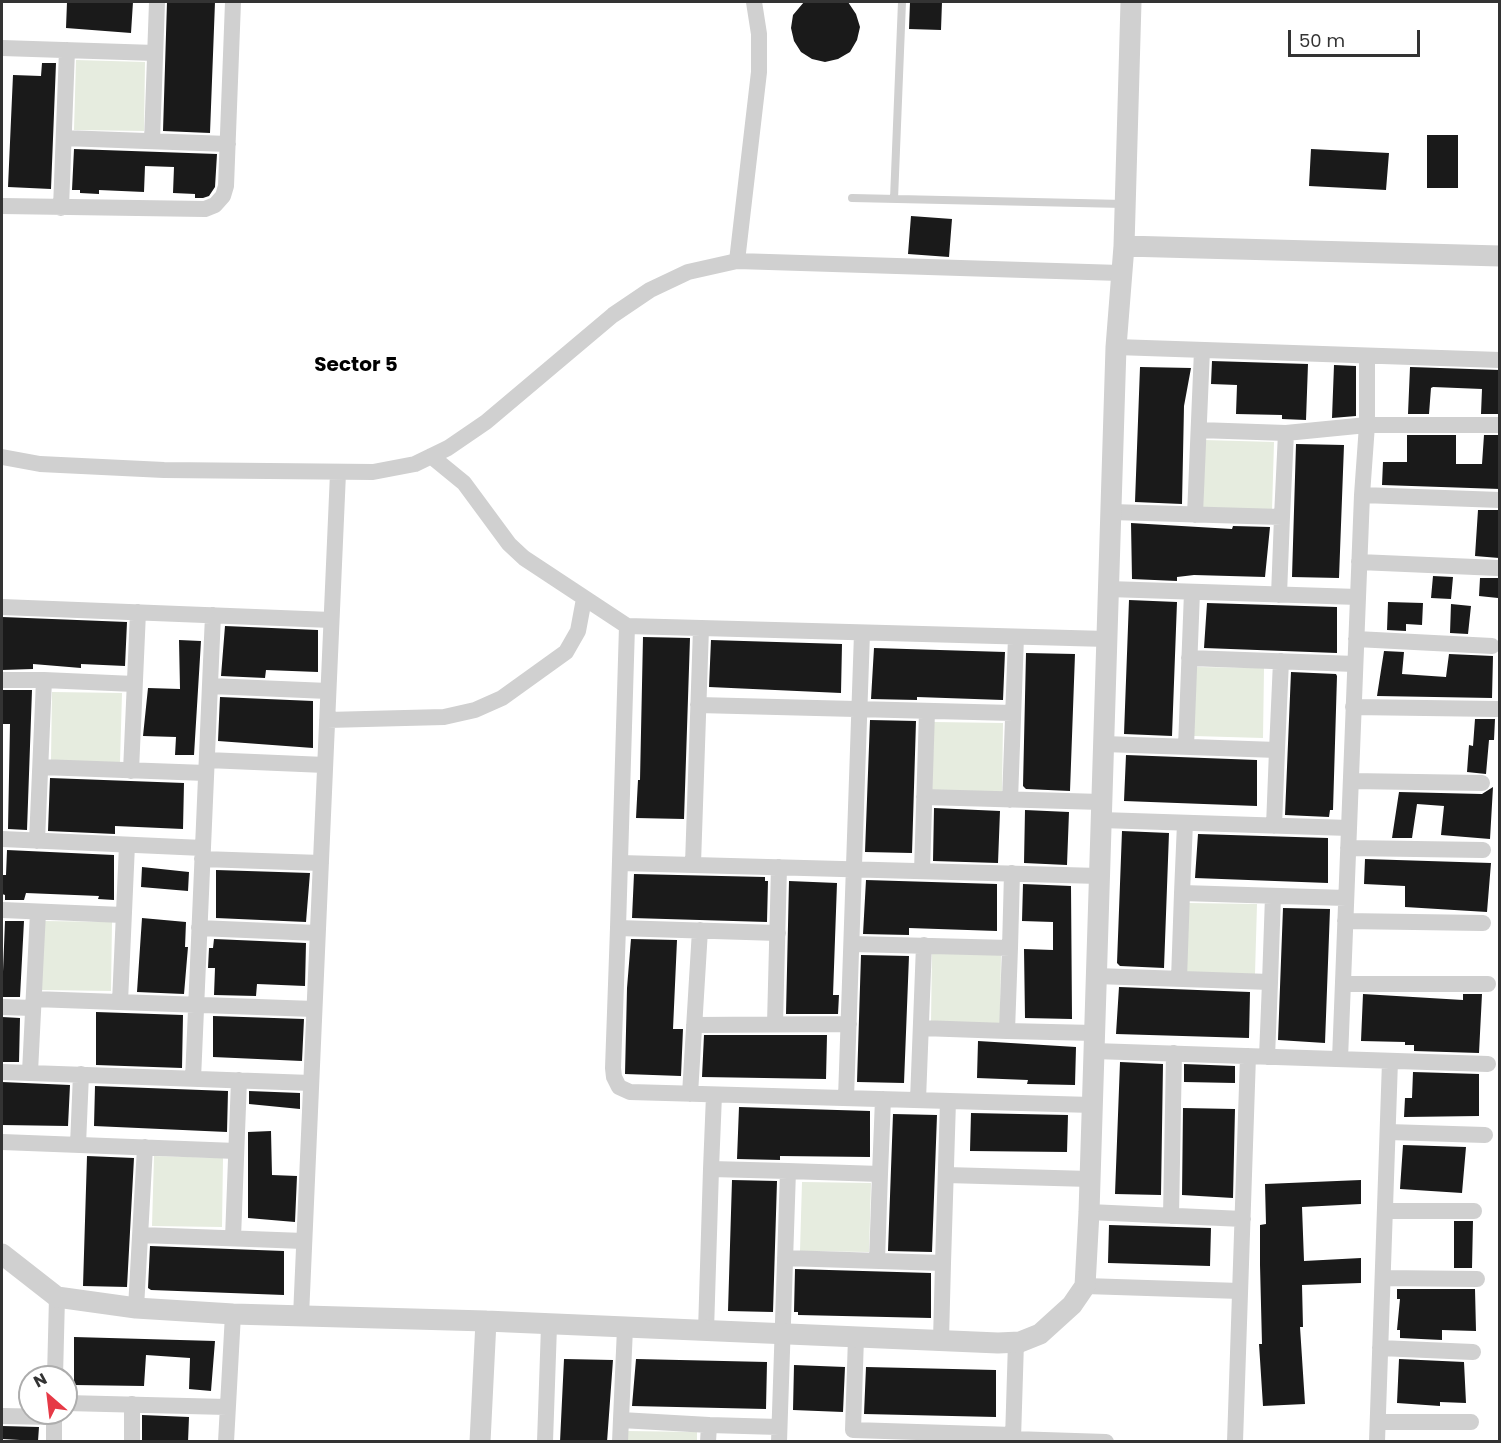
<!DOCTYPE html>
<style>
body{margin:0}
#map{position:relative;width:1501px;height:1443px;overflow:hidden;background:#fff;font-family:Poppins,sans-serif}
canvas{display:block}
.frame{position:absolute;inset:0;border:3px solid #333;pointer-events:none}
.north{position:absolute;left:18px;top:1365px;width:60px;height:60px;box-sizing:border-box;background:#fff;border:2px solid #adadad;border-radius:50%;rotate:332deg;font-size:16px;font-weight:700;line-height:24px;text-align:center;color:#333}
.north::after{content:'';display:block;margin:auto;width:21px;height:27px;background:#e63946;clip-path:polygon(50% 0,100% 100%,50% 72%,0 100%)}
.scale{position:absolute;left:1288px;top:30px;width:132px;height:27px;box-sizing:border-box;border:3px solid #333;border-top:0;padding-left:8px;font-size:18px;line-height:21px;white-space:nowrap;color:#333;-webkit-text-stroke:4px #fff;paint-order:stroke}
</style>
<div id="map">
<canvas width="1501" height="1443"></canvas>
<div class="frame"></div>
<div class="north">N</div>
<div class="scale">50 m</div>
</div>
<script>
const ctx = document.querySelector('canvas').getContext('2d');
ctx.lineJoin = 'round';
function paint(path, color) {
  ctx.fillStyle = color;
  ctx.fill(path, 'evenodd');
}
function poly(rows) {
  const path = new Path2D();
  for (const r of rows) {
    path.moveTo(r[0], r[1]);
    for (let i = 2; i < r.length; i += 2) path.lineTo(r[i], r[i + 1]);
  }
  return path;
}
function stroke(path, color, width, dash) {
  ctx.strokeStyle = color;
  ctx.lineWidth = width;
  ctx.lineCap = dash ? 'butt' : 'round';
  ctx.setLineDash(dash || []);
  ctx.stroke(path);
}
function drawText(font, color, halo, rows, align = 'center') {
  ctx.font = font + ' Poppins,sans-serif';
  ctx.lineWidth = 6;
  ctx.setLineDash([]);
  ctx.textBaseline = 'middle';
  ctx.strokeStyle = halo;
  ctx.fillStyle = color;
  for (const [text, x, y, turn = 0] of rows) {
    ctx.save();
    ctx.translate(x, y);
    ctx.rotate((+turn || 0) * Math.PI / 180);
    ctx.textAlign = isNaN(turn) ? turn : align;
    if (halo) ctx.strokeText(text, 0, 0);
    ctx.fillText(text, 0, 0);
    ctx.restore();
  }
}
const green = poly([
 [76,60,145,62,144,131,74,130],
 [1204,440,1274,442,1272,511,1203,510],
 [1195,667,1264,668,1263,738,1194,736],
 [52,692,122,693,120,763,51,761],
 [934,722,1003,723,1002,793,932,792],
 [1188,903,1257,904,1255,974,1186,973],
 [43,921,112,922,111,991,41,990],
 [932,953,1001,954,1000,1024,931,1023],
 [154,1156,223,1158,222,1227,152,1226],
 [802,1182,871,1183,869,1252,800,1251],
 [627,1431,697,1432,697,1441,627,1442]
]);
const building = poly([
 [67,2,133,2,131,33,66,28],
 [167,2,215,2,210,133,163,131],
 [804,2,848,2,856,14,860,27,857,40,850,52,838,59,825,62,812,59,801,52,794,41,791,28,793,15],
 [910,2,942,2,941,30,909,29],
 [42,63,56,63,51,189,8,187,13,75,41,76],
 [1427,135,1458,135,1458,188,1427,188],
 [74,149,217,154,215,187,209,196,203,198,195,198,195,194,173,193,174,167,145,166,144,192,99,190,99,194,80,193,80,190,72,190],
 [1311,149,1389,153,1386,190,1309,186],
 [911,216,952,219,949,257,908,254],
 [1212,361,1308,364,1306,420,1282,419,1282,415,1236,414,1237,385,1211,384],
 [1334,365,1356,366,1356,416,1332,418],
 [1140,367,1191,368,1184,406,1182,504,1135,502],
 [1410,367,1500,370,1500,414,1481,414,1482,389,1433,387,1431,388,1429,414,1408,414],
 [1407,435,1456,435,1456,464,1482,464,1484,435,1500,435,1500,489,1382,485,1383,462,1407,462],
 [1296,444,1344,445,1339,578,1292,577],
 [1478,510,1500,510,1499,558,1475,556],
 [1131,523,1232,529,1233,526,1270,527,1265,577,1194,575,1177,577,1177,581,1132,579],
 [1433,576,1453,577,1451,599,1431,598],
 [1480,578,1500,578,1498,598,1479,596],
 [1129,600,1177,602,1172,736,1124,734],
 [1388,602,1423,603,1422,625,1406,624,1406,631,1387,630],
 [1207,603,1337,607,1337,653,1204,648],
 [1451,604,1471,606,1468,634,1450,633],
 [2,617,127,622,125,666,81,664,81,668,33,664,33,669,2,670],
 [225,626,318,630,318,672,266,670,265,678,221,676],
 [643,637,690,638,684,819,636,818,638,780,640,780],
 [179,640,201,641,194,755,175,755,176,737,143,736,148,688,180,689],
 [711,640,842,644,841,693,709,687],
 [874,648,1005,652,1003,700,917,697,917,700,871,699],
 [1384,651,1404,652,1402,674,1446,677,1449,654,1493,656,1492,698,1377,696],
 [1026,653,1075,654,1070,791,1026,789,1023,786],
 [1291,672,1336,674,1337,676,1333,810,1330,810,1329,817,1285,815],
 [2,690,32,690,27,830,8,829,10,724,2,724],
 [220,697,313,701,313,748,218,741],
 [1475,719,1495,719,1494,740,1489,740,1486,774,1467,772,1469,745,1473,746],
 [870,720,916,721,912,853,865,852],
 [1126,755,1257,760,1257,806,1124,801],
 [50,778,184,783,183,829,115,826,115,834,48,831],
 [1493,787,1490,839,1441,835,1444,806,1417,804,1412,838,1392,838,1399,792,1482,794],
 [934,808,1000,811,998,863,933,861],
 [1025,810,1069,812,1067,865,1024,863],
 [1122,831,1169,833,1164,968,1120,966,1117,963],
 [1198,834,1328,838,1328,883,1195,878],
 [7,850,114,855,114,900,98,899,99,896,26,893,24,900,5,900,5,895,2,894,2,875,6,875],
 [1365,859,1491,863,1487,912,1405,907,1405,886,1364,884],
 [142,867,189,872,188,891,141,887],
 [216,870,310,873,306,922,216,918],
 [634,874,765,877,765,881,768,881,767,922,632,918],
 [866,880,997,884,997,931,909,928,909,935,863,934],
 [789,881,837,883,833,995,839,995,838,1014,786,1014],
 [1023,884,1071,886,1072,1019,1025,1018,1024,949,1053,950,1053,922,1022,921],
 [1283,908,1330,909,1325,1043,1278,1040],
 [142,918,186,922,185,947,188,947,184,994,137,992],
 [5,921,24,921,20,997,2,997],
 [214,939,306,943,305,986,257,984,256,996,214,995,215,968,208,968,209,948,213,948],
 [631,939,677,940,673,1029,683,1029,681,1076,625,1074,627,988],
 [861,955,909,956,904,1083,857,1082],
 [1119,987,1250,992,1249,1038,1116,1034],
 [1363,994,1463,1000,1463,994,1482,994,1479,1053,1414,1051,1414,1045,1405,1045,1405,1042,1361,1041],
 [96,1012,183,1015,182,1068,96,1065],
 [213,1016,304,1019,302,1061,213,1057],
 [2,1017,20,1018,19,1062,2,1062],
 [704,1035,827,1035,826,1079,702,1077],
 [978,1041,1076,1047,1075,1085,1027,1084,1028,1080,977,1078],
 [1120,1062,1163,1064,1161,1195,1115,1194],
 [1184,1064,1235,1066,1235,1083,1184,1082],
 [1413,1072,1479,1074,1479,1116,1404,1117,1405,1098,1412,1098],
 [2,1082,70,1085,68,1126,2,1125],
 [95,1086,228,1091,227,1132,94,1126],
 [249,1091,300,1093,300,1109,249,1104],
 [739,1107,870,1111,870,1157,780,1156,780,1160,737,1159],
 [1183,1108,1235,1109,1233,1198,1182,1195],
 [971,1113,1068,1115,1067,1152,970,1151],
 [893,1114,937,1115,932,1252,888,1251],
 [271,1131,272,1175,297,1176,295,1222,248,1218,248,1132],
 [1403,1145,1466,1147,1462,1193,1400,1189],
 [87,1156,134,1158,127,1287,83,1286],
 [732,1180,777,1181,773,1312,728,1311],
 [1361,1180,1361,1204,1302,1207,1304,1261,1361,1258,1361,1283,1302,1285,1303,1327,1300,1327,1305,1404,1263,1406,1259,1344,1262,1344,1260,1265,1260,1225,1266,1224,1265,1184],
 [1454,1221,1473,1221,1472,1268,1454,1268],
 [1109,1225,1211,1228,1210,1266,1108,1263],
 [150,1246,284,1251,284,1295,151,1290,148,1288],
 [795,1269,931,1273,931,1318,798,1315,798,1312,794,1312],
 [1397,1289,1475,1289,1476,1331,1442,1330,1442,1340,1400,1338,1400,1330,1397,1330,1400,1299,1397,1299],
 [74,1337,215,1341,211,1391,189,1389,190,1358,146,1355,144,1386,74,1385],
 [564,1359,613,1360,607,1442,560,1442],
 [636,1359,767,1362,766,1409,632,1406],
 [1399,1359,1464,1362,1466,1403,1440,1402,1440,1406,1397,1403],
 [794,1365,845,1367,843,1412,793,1410],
 [866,1367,996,1370,996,1417,864,1414],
 [142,1415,189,1417,188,1442,142,1442],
 [2,1426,39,1427,38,1441,2,1439]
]);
const service = poly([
 [852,198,1124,204],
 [894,199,902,2]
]);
const minor = poly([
 [2,48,155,53],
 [64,138,228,144],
 [152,141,157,2],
 [2,206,205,209,215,205,223,196,226,186,233,2],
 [61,208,67,50],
 [737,261,759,72,759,34,754,2],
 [1116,347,1500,360],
 [1199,430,1286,433,1367,425,1500,425],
 [431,456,464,483,509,544,524,558,627,626],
 [2,457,40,464,164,470,373,472,415,464,448,448,486,422,613,315,650,290,688,272,737,261,1120,273],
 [1362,495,1500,500],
 [1111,512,1282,517,1279,595],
 [1195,515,1202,350],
 [1282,517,1286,433],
 [1359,562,1498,568],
 [1108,589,1358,597],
 [2,607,331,620],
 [701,628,1107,639],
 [1356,639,1492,646],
 [1189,658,1355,664],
 [2,680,44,680,37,841],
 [44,680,134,684],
 [210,686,328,691],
 [698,705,1013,713],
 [1353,707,1497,709],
 [327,720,444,717,475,710,502,698,566,652,578,631,584,599],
 [1104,744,1277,750,1274,826],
 [1186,747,1192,592],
 [1277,750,1281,661],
 [207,760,325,765],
 [41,767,206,773],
 [131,771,138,612],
 [1351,781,1482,783],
 [924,797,1102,802],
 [1010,800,1016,637],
 [1101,820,1349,828],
 [1185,823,1182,893,1346,898],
 [2,839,203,848],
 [1348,848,1483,850],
 [202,859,321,863],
 [620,863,1099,876],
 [922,871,927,711],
 [2,910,123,915],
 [1345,921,1483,923],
 [199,928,317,933],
 [618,928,627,626,701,628,693,864],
 [778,933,618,928,613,1068,614,1077,619,1087,630,1092,1092,1105],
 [852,944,1010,948,1012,873],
 [1096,976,1270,982,1267,1057],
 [1179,979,1182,893],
 [1270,982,1273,896],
 [1343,984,1488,984],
 [34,999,314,1009],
 [120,1002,127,845],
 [2,1007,33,1008],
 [775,1024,779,867],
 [694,1025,849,1024],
 [921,1028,1007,1031,1010,948],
 [1007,1031,1094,1033],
 [1094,1051,1488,1064],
 [1340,1059,1362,495,1367,425,1367,356],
 [2,1072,311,1083],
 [30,1072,38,912],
 [193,1079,213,615],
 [690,1094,700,930],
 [714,1095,711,1169,788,1171,779,1442],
 [846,1098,862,633],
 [918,1100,924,945],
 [1388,1132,1485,1135],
 [2,1142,236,1151],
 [78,1145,81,1074],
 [788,1171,880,1174,883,1099],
 [946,1175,1090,1179],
 [1385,1211,1474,1211],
 [1089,1212,1243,1219],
 [1171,1216,1174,1053],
 [141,1235,304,1241],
 [233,1238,239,1080],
 [785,1258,943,1263,941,1340],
 [877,1261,880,1174],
 [943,1263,948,1101],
 [1383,1278,1477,1279],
 [1085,1286,1240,1291],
 [136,1308,145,1147],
 [301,1317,338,473],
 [706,1331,711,1169],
 [856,1337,853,1430,1013,1435],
 [1016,1342,1013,1439,1106,1442],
 [1380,1348,1473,1352],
 [55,1377,57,1297],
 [66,1403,227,1407],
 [2,1416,54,1417,55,1413],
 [621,1420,709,1425],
 [1378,1422,1471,1422],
 [54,1442,54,1417],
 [132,1442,132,1404],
 [226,1442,233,1314],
 [545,1442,549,1326],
 [620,1442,625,1328],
 [708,1442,709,1425,779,1427],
 [1235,1442,1248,1056],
 [1377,1442,1390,1061]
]);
const tertiary = poly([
 [1124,246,1500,256],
 [2,1254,57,1297,136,1308,233,1314,486,1321,998,1343,1020,1342,1040,1334,1072,1305,1085,1286,1089,1212,1116,347,1124,246,1131,2],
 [480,1442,486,1321]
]);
const neighbourhoodNames = [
 ["Sector 5",356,366]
];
paint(green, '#e6ecdf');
paint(building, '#1a1a1a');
stroke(service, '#d0d0d0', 8);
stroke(minor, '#d0d0d0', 16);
stroke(tertiary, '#d0d0d0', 21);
drawText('bold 20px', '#000', '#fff', neighbourhoodNames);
</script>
